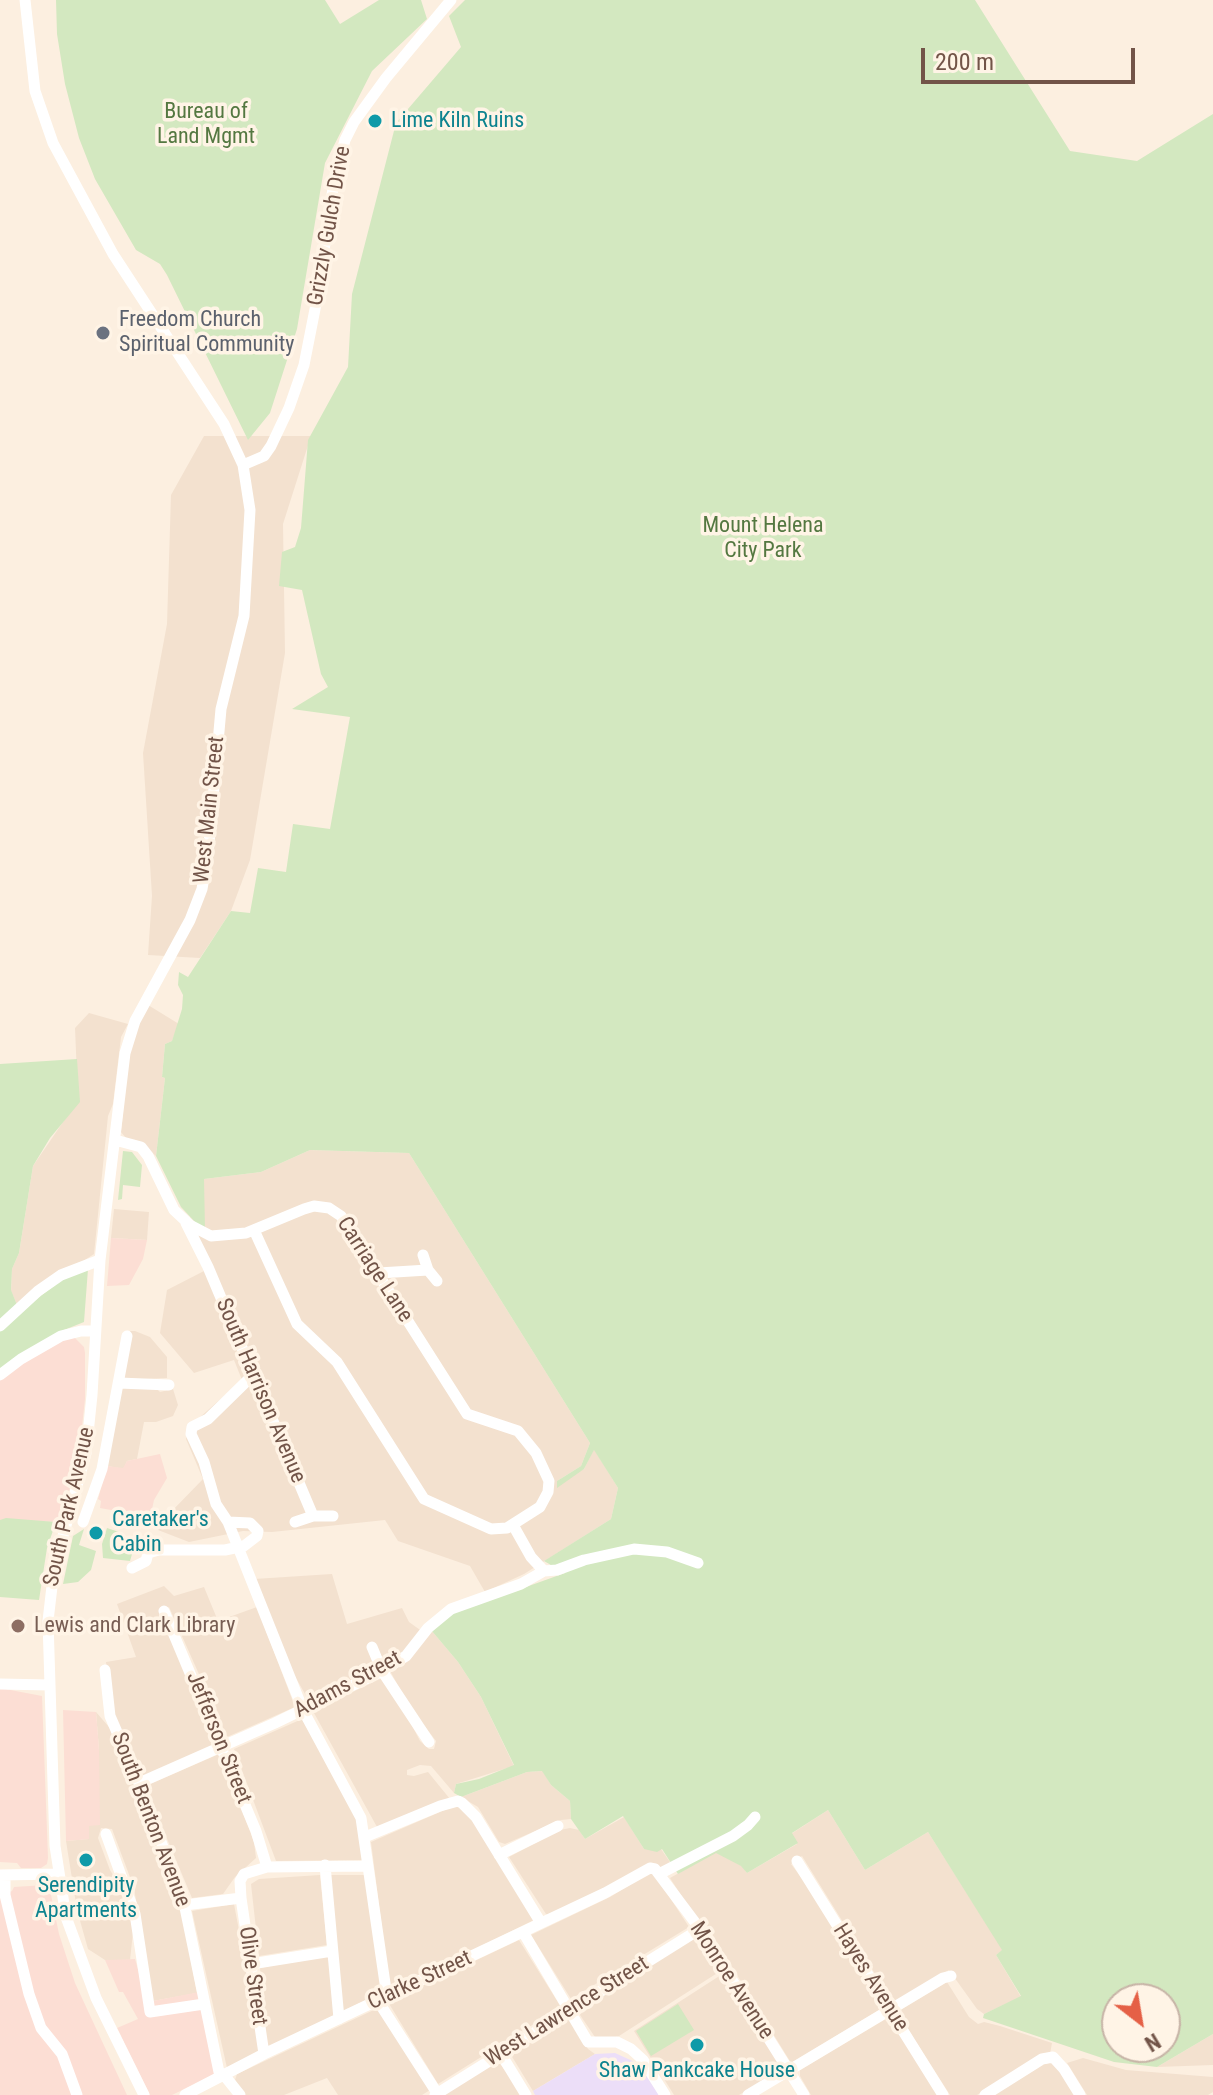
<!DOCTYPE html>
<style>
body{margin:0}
#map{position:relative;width:1213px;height:2095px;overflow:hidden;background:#fcefe0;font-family:"Roboto Condensed",sans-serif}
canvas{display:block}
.north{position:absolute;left:1101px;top:1983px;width:80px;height:80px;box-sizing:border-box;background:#fff4e6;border:2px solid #c7b4a7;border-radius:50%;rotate:149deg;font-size:22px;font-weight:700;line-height:32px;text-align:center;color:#725448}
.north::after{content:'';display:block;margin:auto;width:28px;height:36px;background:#e56046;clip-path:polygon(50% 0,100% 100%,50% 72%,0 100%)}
.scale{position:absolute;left:921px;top:48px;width:214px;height:36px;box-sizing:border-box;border:4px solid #725448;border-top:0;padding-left:10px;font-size:24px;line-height:28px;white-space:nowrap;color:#725448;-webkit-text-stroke:6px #fff4e6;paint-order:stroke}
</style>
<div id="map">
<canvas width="1213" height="2095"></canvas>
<div class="north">N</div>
<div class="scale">200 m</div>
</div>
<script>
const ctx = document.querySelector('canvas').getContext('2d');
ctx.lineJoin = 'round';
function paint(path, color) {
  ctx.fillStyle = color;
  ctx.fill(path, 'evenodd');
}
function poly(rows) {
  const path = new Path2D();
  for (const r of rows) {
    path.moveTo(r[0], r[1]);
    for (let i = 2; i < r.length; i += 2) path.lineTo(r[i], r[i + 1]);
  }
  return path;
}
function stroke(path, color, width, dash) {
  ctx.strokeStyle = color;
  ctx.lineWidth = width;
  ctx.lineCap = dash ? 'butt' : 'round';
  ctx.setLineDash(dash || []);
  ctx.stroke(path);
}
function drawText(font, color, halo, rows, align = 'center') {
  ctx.font = font + ' "Roboto Condensed",sans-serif';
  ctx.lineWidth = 7;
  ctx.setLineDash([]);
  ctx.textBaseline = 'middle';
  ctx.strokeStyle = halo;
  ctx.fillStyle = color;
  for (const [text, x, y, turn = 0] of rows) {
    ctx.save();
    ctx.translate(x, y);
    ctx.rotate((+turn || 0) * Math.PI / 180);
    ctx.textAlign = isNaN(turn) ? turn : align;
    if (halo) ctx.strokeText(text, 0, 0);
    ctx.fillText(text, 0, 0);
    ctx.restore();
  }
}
const residential = poly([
 [204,436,311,436,283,524,285,653,250,860,231,911,200,958,148,955,152,896,143,753,167,624,171,495],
 [148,1005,179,1024,172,1041,165,1044,162,1077,165,1078,156,1156,141,1143,126,1138,121,1132,130,1044],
 [89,1013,128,1024,121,1037,113,1104,108,1116,94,1254,17,1305,11,1291,12,1269,19,1253,33,1166,78,1100,75,1028],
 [310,1150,409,1153,590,1443,581,1466,557,1481,584,1469,594,1449,618,1488,611,1519,524,1574,485,1592,470,1566,398,1541,385,1520,272,1532,243,1531,189,1542,158,1530,170,1513,203,1479,186,1439,190,1426,242,1380,234,1360,194,1373,160,1333,167,1290,204,1271,191,1242,190,1217,200,1226,204,1179,261,1172],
 [114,1209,149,1212,147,1240,111,1238],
 [128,1331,135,1331,150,1337,167,1357,167,1378,124,1380],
 [121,1386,154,1386,160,1392,173,1389,178,1405,173,1416,156,1422,144,1422,137,1459,127,1461,124,1469,107,1466],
 [332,1574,347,1624,402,1608,409,1622,423,1632,405,1654,309,1701,292,1671,254,1579],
 [164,1586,174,1596,204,1587,218,1621,257,1607,295,1707,227,1737,169,1607,160,1615,216,1744,141,1777,112,1710,106,1662,136,1657,117,1604],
 [431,1630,458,1662,481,1697,514,1766,456,1784,454,1793,431,1766,420,1765,407,1770,407,1775,414,1776,428,1772,450,1799,377,1827,314,1713,319,1708,382,1678,402,1706,420,1741,429,1749,434,1749,436,1741,410,1707,390,1671],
 [96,1712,115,1734,179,1896,197,1993,153,2001,134,1888,112,1829,101,1828,98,1838,110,1870,120,1886,125,1912,135,1914,130,1960,105,1960,88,1949,77,1910,66,1841,88,1839,89,1825,99,1825,99,1750],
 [302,1719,359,1821,363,1860,276,1861,234,1749],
 [219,1754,221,1754,254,1842,256,1858,235,1877,223,1894,192,1898,146,1789,150,1784],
 [543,1771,551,1785,570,1801,571,1819,561,1820,505,1844,499,1842,478,1807,461,1797,527,1772],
 [456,1805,466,1810,534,1920,390,1991,371,1842],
 [828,1810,865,1870,928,1832,1003,1950,996,1955,1021,1997,984,2014,977,2009,949,1970,893,2003,802,1856,791,1864,813,1893,884,2007,791,2063,707,1926,702,1928,670,1878,716,1852,742,1866,747,1873,797,1844,791,1834],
 [624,1817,644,1849,661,1849,672,1865,661,1870,646,1865,605,1889,550,1916,546,1914,509,1857,560,1830,570,1828,579,1830,585,1839],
 [651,1872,654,1873,689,1927,571,1999,531,1935,610,1897],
 [320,1875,327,1945,259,1956,251,1884,259,1879],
 [330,1875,366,1875,382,1992,343,2011],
 [234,1904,261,2047,261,2052,227,2068,192,1911],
 [700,1939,722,1970,619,2036,604,2041,597,2040,578,2012,691,1940],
 [519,1940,561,2007,438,2084,388,2002],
 [328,1954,336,2017,272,2047,267,2046,260,1968],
 [724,1973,782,2069,739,2095,674,2095,634,2031],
 [947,1982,969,2017,978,2024,984,2022,1000,2026,1052,2043,1050,2054,1036,2058,977,2095,950,2095,897,2012],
 [378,2008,430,2090,422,2095,338,2095,327,2078,284,2095,245,2095,235,2080,237,2074],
 [889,2017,940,2095,811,2095,800,2076,800,2070],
 [568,2018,588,2049,595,2054,533,2091,511,2055],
 [1213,2034,1213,2065,1157,2067],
 [1083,2058,1126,2070,1213,2077,1213,2092,1208,2095,1087,2095,1067,2063],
 [498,2061,523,2095,444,2095],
 [1052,2062,1078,2095,994,2095,1044,2064]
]);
const commercial = poly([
 [111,1238,147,1240,143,1259,129,1285,107,1286],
 [67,1338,75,1338,84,1347,85,1353,85,1399,79,1454,67,1499,56,1522,0,1520,0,1379,23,1362],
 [160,1454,167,1478,154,1500,149,1523,144,1528,122,1512,100,1508,101,1501,98,1499,107,1466,123,1468,127,1461],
 [0,1688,42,1696,48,1858,47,1864,41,1868,21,1868,17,1863,0,1862],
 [63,1710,96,1712,99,1750,100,1825,89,1826,89,1839,66,1841],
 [46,1885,50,1890,59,1934,75,1983,127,2095,0,2095,0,1896,12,1891,14,1887],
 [135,1959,141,1980,153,2001,199,1992,215,2074,172,2095,150,2095,117,2028,138,2019,123,1992,119,1992,105,1960]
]);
const education = poly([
 [615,2053,637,2063,660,2095,535,2095,533,2091,595,2054]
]);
const green = poly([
 [56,0,325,0,340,24,379,0,421,0,427,19,372,71,325,163,297,329,270,413,248,440,167,275,160,264,136,250,95,179,79,138,65,84,57,34],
 [465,0,975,0,1070,151,1137,161,1213,114,1213,2034,1157,2067,1114,2062,983,2018,984,2014,1021,1996,996,1955,1002,1950,928,1832,865,1870,828,1810,792,1833,798,1843,747,1873,741,1866,716,1853,678,1874,662,1849,657,1852,644,1849,623,1816,585,1839,571,1819,570,1801,551,1785,542,1771,527,1772,461,1797,454,1793,456,1784,479,1779,514,1765,481,1697,458,1662,431,1630,448,1615,565,1573,544,1561,611,1519,618,1488,594,1450,584,1469,557,1488,557,1481,581,1466,590,1443,409,1153,310,1150,261,1172,204,1179,205,1229,196,1223,181,1207,156,1156,165,1078,162,1077,165,1044,172,1041,182,1009,183,995,178,985,179,972,188,977,231,911,250,913,258,868,286,872,293,824,330,829,350,717,292,709,328,687,321,674,302,590,279,586,282,552,295,547,301,528,308,440,348,367,352,294,396,123,461,47,449,16],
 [1117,1999,1165,1999,1165,2047,1117,2047],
 [77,1059,80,1102,50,1138,33,1166,19,1253,12,1269,11,1290,17,1305,0,1320,0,1064],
 [123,1151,132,1152,142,1165,140,1187,123,1185,122,1199,118,1200],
 [88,1269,84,1322,59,1332,0,1370,0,1330,14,1316,63,1279],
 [6,1518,56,1522,47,1548,39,1600,0,1597,0,1520],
 [107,1528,122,1533,135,1544,130,1561,103,1558,102,1544],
 [84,1529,79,1545,96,1551,91,1570,78,1582,63,1584,73,1536],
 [678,2004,694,2030,651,2056,636,2031]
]);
const minor = poly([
 [25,0,35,91,53,143,113,254,224,424,243,465,250,510,244,616,221,709,208,854,202,889,190,920,135,1021,125,1053,100,1260,92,1395,86,1453,54,1569,48,1621,55,1846,66,1917,96,1998,144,2095],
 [243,465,264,456,271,446,289,408,304,365,317,299,334,181,345,140,354,122,386,78,451,0],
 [115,1140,141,1147,148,1156,174,1210,190,1225,211,1236,246,1233,304,1209,314,1206,329,1208,341,1216,467,1414,518,1431,536,1453,549,1481,548,1492,540,1507,507,1528,491,1529,424,1499,337,1362,297,1324,254,1230],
 [186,1223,208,1267,313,1516],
 [423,1255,428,1270],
 [379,1273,428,1270,437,1281],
 [0,1326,38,1291,61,1275,100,1260],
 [254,1374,208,1419,192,1427,191,1434,204,1462,216,1504,228,1522,303,1710,361,1818,387,1997],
 [0,1375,21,1359,61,1336,81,1331,95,1331],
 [119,1383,169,1385],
 [83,1522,102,1469,127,1336],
 [295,1522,313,1516,333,1516],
 [513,1525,531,1557,544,1571,557,1570,584,1560,634,1549,667,1552,698,1563],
 [132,1568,146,1561,148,1553,159,1550,225,1550,244,1546,257,1536,258,1531,250,1523,228,1522],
 [164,1611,256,1831,267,1867],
 [372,1647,382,1671,429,1742],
 [105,1670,110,1716,139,1783,184,1903,220,2077],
 [0,1684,50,1685],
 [139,1783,275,1723,382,1671,406,1656,428,1628,451,1609,521,1584,544,1571],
 [106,1834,135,1914,150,2012,204,2004],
 [365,1837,440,1806,458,1801,462,1803,476,1817,541,1923],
 [499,1855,558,1826],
 [797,1861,943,2095],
 [325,1865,339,2019],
 [659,1874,733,1836,748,1825,755,1817],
 [0,1875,58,1874],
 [5,1875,5,1895,29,1994,41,2028,62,2054,77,2095],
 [185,1905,241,1898],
 [523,1932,588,2042,617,2042,631,2049,643,2060,665,2095],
 [251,1964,332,1951],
 [378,2001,437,2093],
 [264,2054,241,1898,240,1881,244,1874,267,1867,368,1866],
 [501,2054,526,2095],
 [224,2075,240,2095],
 [185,2095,264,2054,605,1893,650,1868,655,1869,700,1929,804,2095],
 [435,2095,700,1929],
 [748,2095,943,1978,951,1976],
 [985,2095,1042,2059,1053,2057,1064,2069,1080,2095]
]);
const markers = [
 [375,121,8,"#0f9aa8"],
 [103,333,8,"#6b7280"],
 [96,1533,8,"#0f9aa8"],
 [18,1626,8,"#8d6e63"],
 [86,1860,8,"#0f9aa8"],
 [697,2045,8,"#0f9aa8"]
];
const parkNames = [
 ["Bureau of",206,112],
 ["Land Mgmt",206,137],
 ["Mount Helena",763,526],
 ["City Park",763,551]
];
const cultureNames = [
 ["Lime Kiln Ruins",391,121],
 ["Caretaker's",112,1520],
 ["Cabin",112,1545],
 ["Serendipity",86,1886,"center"],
 ["Apartments",86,1911,"center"],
 ["Shaw Pankcake House",697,2071,"center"]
];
const streetNames = [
 ["Grizzly Gulch Drive",330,226,-80],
 ["West Main Street",210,810,-84],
 ["Carriage Lane",374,1270,57],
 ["South Harrison Avenue",260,1391,67],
 ["South Park Avenue",70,1507,-77],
 ["Adams Street",348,1685,-28],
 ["Jefferson Street",218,1738,68],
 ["South Benton Avenue",150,1820,69],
 ["Olive Street",252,1976,82],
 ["Hayes Avenue",870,1978,58],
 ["Clarke Street",420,1981,-25],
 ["Monroe Avenue",731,1981,57],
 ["West Lawrence Street",567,2012,-32]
];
const worshipNames = [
 ["Freedom Church",119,320],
 ["Spiritual Community",119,345]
];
const educationNames = [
 ["Lewis and Clark Library",34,1626]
];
paint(residential, '#f3e1cf');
paint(commercial, '#fcded4');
paint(education, '#ecdef8');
paint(green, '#d3e8c0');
stroke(minor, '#fff', 11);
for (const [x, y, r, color] of markers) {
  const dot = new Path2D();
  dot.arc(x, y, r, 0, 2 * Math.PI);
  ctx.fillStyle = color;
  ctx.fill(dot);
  stroke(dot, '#fff4e6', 3);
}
drawText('22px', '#547841', '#fff4e6', parkNames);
drawText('22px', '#0d838f', '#fff4e6', cultureNames, 'left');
drawText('22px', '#725448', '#fff4e6', streetNames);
drawText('22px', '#5b616d', '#fff4e6', worshipNames, 'left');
drawText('22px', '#785e54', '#fff4e6', educationNames, 'left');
</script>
